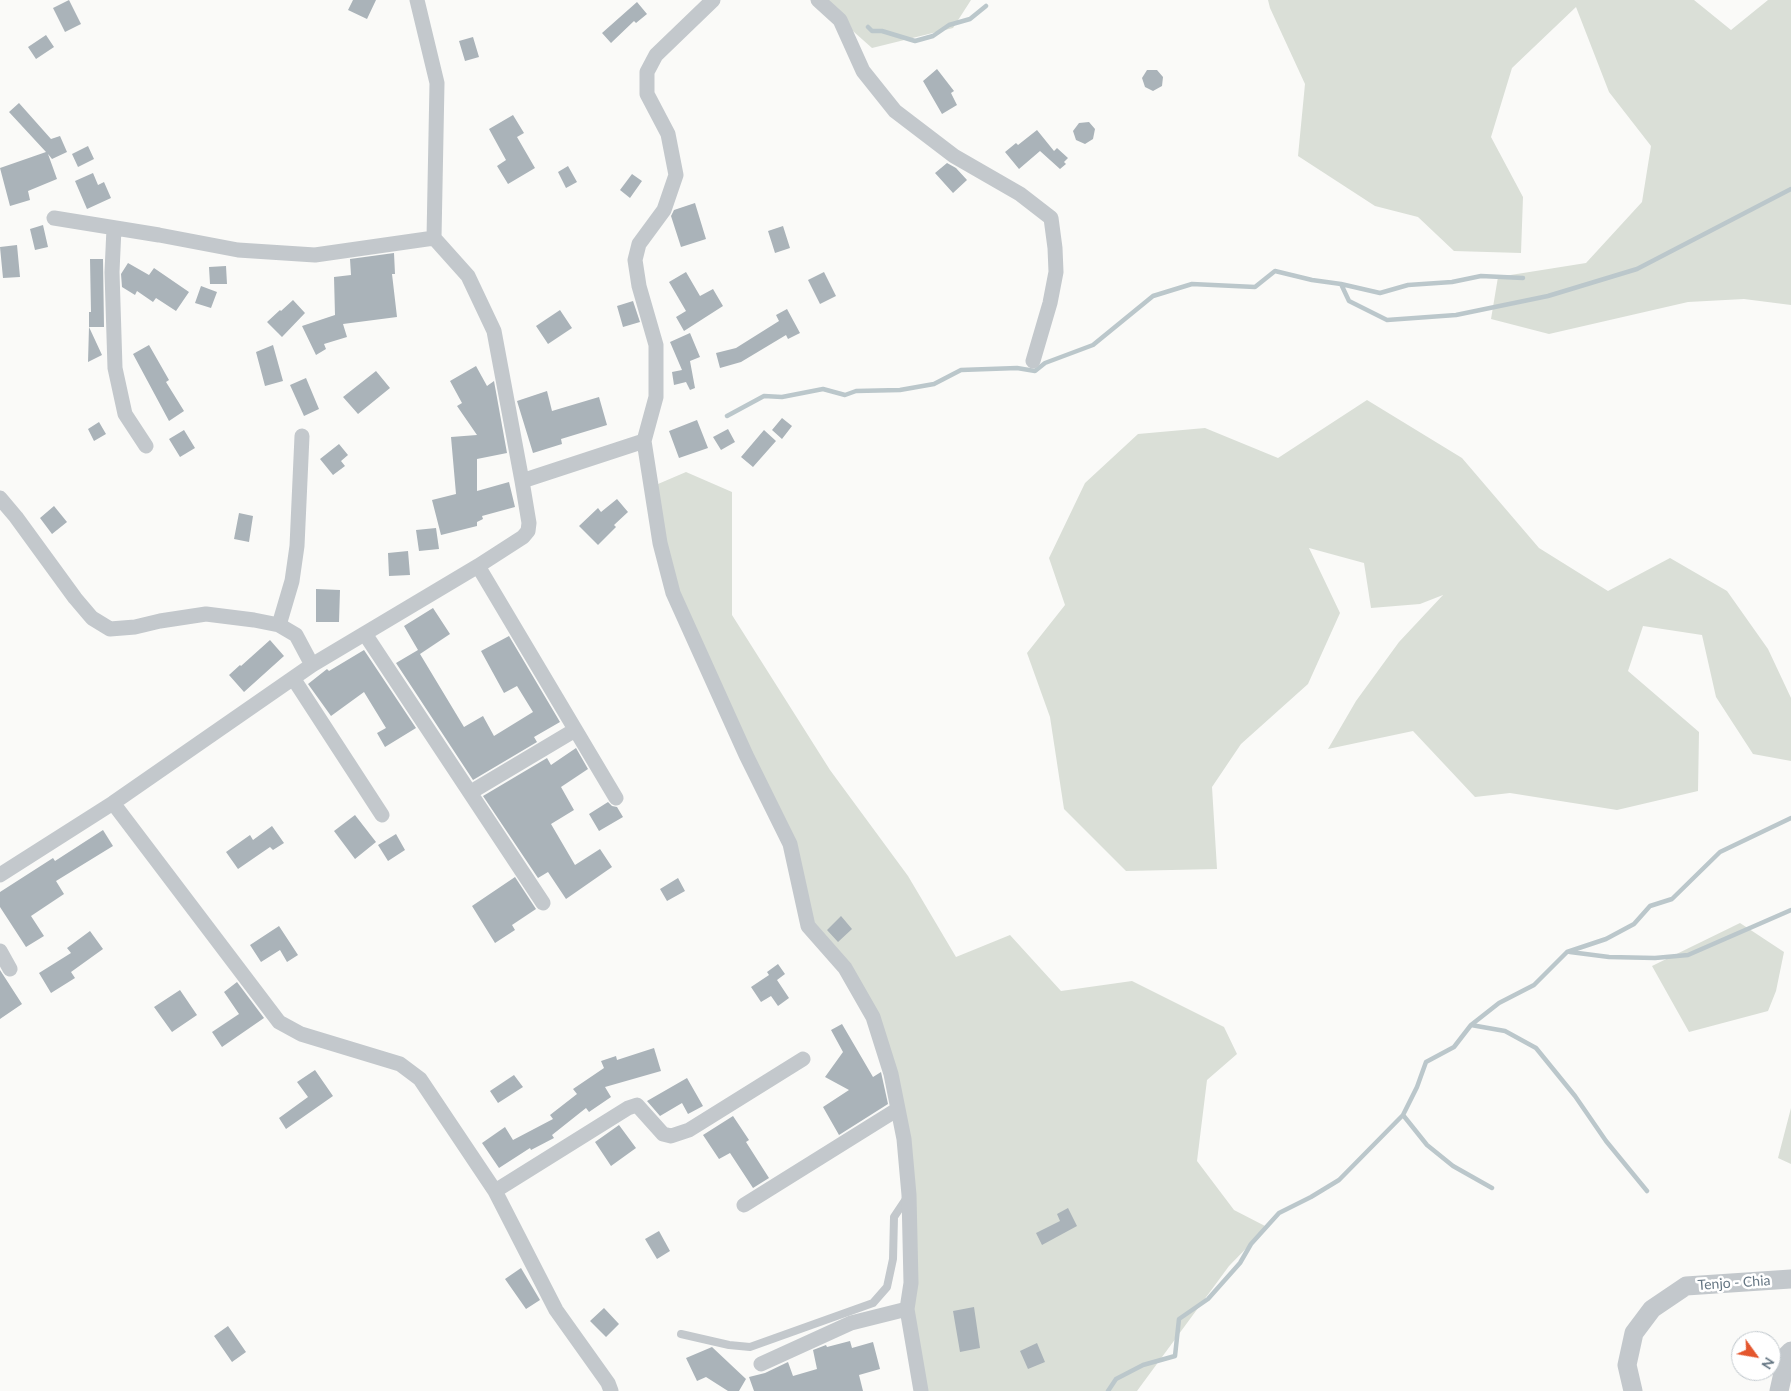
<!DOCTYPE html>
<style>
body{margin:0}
#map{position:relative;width:1791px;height:1391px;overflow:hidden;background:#fafaf8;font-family:Lato,sans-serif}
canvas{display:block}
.north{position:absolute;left:1731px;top:1331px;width:50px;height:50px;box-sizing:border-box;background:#fff;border:1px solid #c1c8cd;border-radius:50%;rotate:122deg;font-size:14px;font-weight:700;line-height:20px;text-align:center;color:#657683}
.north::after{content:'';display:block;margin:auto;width:18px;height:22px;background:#e4572e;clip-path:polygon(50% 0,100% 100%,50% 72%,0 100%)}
</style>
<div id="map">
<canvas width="1791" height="1391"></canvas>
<div class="north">N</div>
</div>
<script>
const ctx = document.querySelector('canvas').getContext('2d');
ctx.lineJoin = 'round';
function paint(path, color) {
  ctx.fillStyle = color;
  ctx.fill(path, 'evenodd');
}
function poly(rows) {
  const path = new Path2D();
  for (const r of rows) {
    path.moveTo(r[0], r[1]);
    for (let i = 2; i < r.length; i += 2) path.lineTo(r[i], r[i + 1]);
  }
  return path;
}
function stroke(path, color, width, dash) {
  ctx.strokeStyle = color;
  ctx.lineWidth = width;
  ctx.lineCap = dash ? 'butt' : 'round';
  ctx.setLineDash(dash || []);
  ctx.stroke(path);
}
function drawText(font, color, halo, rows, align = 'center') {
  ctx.font = font + ' Lato,sans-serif';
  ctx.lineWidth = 5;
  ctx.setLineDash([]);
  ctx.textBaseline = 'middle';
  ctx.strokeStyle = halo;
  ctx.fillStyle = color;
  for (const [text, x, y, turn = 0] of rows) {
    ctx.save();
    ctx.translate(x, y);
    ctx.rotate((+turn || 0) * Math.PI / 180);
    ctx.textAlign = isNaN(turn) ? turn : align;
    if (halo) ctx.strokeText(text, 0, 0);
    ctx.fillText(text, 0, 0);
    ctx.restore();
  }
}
const green = poly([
 [818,0,971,0,953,28,872,48],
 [1268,0,1694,0,1731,30,1768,0,1791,0,1791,305,1744,299,1688,302,1549,334,1491,319,1498,277,1586,263,1642,202,1651,146,1609,92,1576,7,1512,68,1491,137,1523,197,1521,253,1454,251,1418,217,1375,206,1298,156,1305,84,1270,8],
 [1367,400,1462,458,1539,548,1608,591,1670,558,1727,591,1768,649,1791,698,1791,761,1753,754,1716,697,1702,635,1643,626,1628,671,1699,732,1698,791,1617,810,1510,793,1475,797,1413,731,1328,749,1356,701,1399,642,1443,595,1420,604,1371,608,1364,563,1309,548,1340,613,1308,684,1241,744,1212,787,1217,869,1126,871,1064,809,1050,717,1027,653,1065,605,1049,558,1085,483,1138,434,1205,428,1278,458],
 [686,472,732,492,732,615,830,770,908,876,956,957,1010,935,1061,991,1132,981,1224,1027,1237,1054,1207,1080,1197,1161,1234,1210,1267,1227,1229,1266,1137,1391,921,1391,907,1309,909,1195,873,1017,808,926,790,844,673,593,651,487],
 [1740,923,1784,952,1776,991,1768,1011,1689,1032,1652,966],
 [1791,1108,1791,1164,1778,1158]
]);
const stream = poly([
 [868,27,872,31,882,31,915,41,933,36,949,25,970,19,986,6],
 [1341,284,1349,301,1387,320,1456,315,1548,296,1637,269,1791,189],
 [727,416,764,396,782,397,823,389,845,395,856,391,900,390,934,384,961,370,1017,368,1035,371,1045,363,1093,345,1153,296,1192,284,1255,287,1275,271,1312,280,1341,284,1380,293,1408,285,1452,282,1481,276,1523,278],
 [1570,952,1609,957,1655,958,1688,955,1791,910],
 [1471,1025,1505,1031,1536,1048,1575,1096,1606,1141,1647,1191],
 [1403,1115,1427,1145,1453,1166,1492,1188],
 [1108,1391,1116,1379,1143,1365,1175,1356,1179,1319,1208,1299,1240,1263,1251,1244,1279,1213,1311,1197,1339,1180,1403,1115,1417,1087,1426,1062,1454,1047,1471,1025,1499,1003,1534,985,1567,952,1606,939,1634,924,1650,906,1672,899,1720,852,1791,818]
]);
const building = poly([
 [69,0,81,24,65,32,53,8],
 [353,0,376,0,367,19,348,10],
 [637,2,647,14,636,23,634,21,611,43,602,33],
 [46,35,54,47,36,59,28,47],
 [473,37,479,57,465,61,459,41],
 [937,69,954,91,951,93,957,105,942,114,923,81],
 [1147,70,1157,70,1163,77,1162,86,1153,91,1145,87,1142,78],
 [19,103,51,139,60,136,67,152,52,159,48,154,57,179,28,191,30,200,10,206,0,168,46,152,9,112],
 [513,115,524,133,517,137,535,168,508,184,497,166,506,160,489,129],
 [1089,122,1095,129,1093,139,1085,144,1076,140,1073,131,1079,123],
 [1037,130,1054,151,1057,148,1068,158,1064,162,1066,164,1060,169,1040,151,1019,169,1005,152,1016,143,1018,145],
 [88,146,94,159,78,167,72,154],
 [947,163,956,168,967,180,953,193,935,173],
 [568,166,577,182,566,188,558,172],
 [93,173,98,185,104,182,111,198,87,209,75,181],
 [632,174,642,181,630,198,620,190],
 [695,203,706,239,681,247,671,216,674,210],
 [43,225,48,247,35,250,30,229],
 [783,226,790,248,775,253,768,231],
 [17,245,20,277,3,278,0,247],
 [394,253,395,274,392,274,397,317,343,324,347,337,324,344,326,349,316,355,302,326,335,315,334,277,351,275,350,259],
 [90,259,103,259,104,327,89,327,89,312,91,312],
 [128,263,149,275,154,268,189,292,176,311,156,298,153,302,137,291,135,295,122,287,121,274],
 [226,266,227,284,210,284,209,267],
 [686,272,700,296,713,289,723,306,684,331,676,317,686,311,669,282],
 [824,272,836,296,820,304,808,280],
 [201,286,217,292,211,308,195,303],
 [293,300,305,313,282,337,267,322,280,310,281,311],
 [633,301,640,322,623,327,617,306],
 [787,309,800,333,788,339,786,335,741,362,720,368,716,353,736,348,779,321,776,315],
 [560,310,572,328,548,344,536,326],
 [89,327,102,355,88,362],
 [690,333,700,357,690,361,695,388,690,390,686,382,674,385,672,372,682,370,670,342],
 [149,345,169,380,166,382,184,411,169,421,133,354],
 [273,345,283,381,265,386,256,352],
 [476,366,487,386,494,381,507,453,477,459,477,491,509,482,515,507,482,516,483,519,477,522,477,526,441,535,432,500,456,494,451,437,477,435,457,406,462,403,450,381],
 [376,371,390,388,358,414,343,397],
 [306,378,319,409,304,416,290,385],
 [547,391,552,411,599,397,607,425,561,439,562,444,533,453,517,401],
 [782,418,792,426,782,439,772,430],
 [697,420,708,448,679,458,669,431],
 [99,422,106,434,94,441,88,429],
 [728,429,735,442,721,450,713,437],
 [184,430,195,448,180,457,169,439],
 [764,430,776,441,753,467,741,457],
 [339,444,348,455,341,461,345,466,333,475,320,459],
 [617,499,628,512,614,525,616,527,598,545,579,526,598,508,601,512],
 [54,506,67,522,52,534,40,518],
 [239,513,253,516,249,542,234,539],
 [436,528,439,549,419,551,416,530],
 [408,551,410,575,389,576,388,553],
 [316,589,340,590,339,622,316,622],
 [433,608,450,634,420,654,464,727,483,716,494,736,533,712,517,686,504,693,481,651,509,636,560,722,534,737,537,742,473,780,396,663,418,650,404,626],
 [270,640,284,656,244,692,229,675,240,665,241,666],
 [364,650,416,728,385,747,377,733,386,728,364,692,331,716,308,684,327,669,329,671],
 [576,748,588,769,561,787,574,810,551,824,575,865,600,849,612,867,566,899,548,872,538,878,483,796,547,758,551,765],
 [608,802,612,806,617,807,623,817,599,831,589,814],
 [355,815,376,842,355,859,334,831],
 [272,826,284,843,273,850,270,847,238,869,226,852,250,835,253,840],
 [103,830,113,846,56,881,64,894,31,916,44,936,26,947,0,907,0,892,53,858,55,861],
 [396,834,405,850,388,861,378,845],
 [515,877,536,909,512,925,515,930,495,943,472,906],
 [678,878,685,891,667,901,660,889],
 [841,916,852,929,838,942,827,930],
 [279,926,298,955,287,962,280,950,261,962,250,945],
 [90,931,103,949,71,972,75,978,51,993,39,973,71,953,67,948],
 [778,964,785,974,777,980,789,998,778,1006,771,996,761,1002,751,987,769,975,767,972],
 [0,970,22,1004,0,1019],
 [237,982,264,1018,222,1047,212,1032,239,1014,224,992],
 [180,990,197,1015,172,1032,154,1007],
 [842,1024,873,1077,881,1072,888,1104,839,1135,823,1107,849,1090,825,1077,843,1052,831,1030],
 [654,1048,661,1071,605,1087,611,1097,589,1112,586,1108,552,1135,554,1138,531,1150,530,1148,499,1168,482,1143,505,1127,513,1140,553,1119,550,1115,577,1094,573,1089,604,1068,601,1061,616,1056,617,1060],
 [315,1070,333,1096,286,1129,279,1118,308,1097,297,1082],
 [514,1075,523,1087,498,1103,490,1091],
 [687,1078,703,1106,688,1114,682,1103,660,1116,647,1101],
 [733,1116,749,1140,746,1142,769,1178,753,1188,730,1153,719,1159,703,1135],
 [619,1125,636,1148,611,1166,595,1142],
 [1068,1208,1077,1226,1042,1245,1036,1233,1060,1221,1057,1214],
 [659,1231,670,1251,657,1259,645,1239],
 [521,1268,540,1300,526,1309,505,1279],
 [974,1307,980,1348,960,1352,953,1311],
 [604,1308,619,1324,606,1337,590,1321],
 [228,1326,246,1352,232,1362,214,1336],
 [850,1341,852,1348,873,1342,880,1369,859,1375,863,1391,754,1391,749,1377,765,1373,788,1362,793,1376,817,1369,813,1350,826,1345,827,1347],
 [1037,1343,1045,1362,1028,1369,1020,1351],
 [712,1347,746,1379,739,1391,728,1391,706,1377,697,1381,686,1358]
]);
const service = poly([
 [681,1334,729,1345,750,1347,873,1303,887,1287,893,1259,894,1217,906,1199]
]);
const minor = poly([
 [713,0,656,55,647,72,647,94,668,134,676,175,664,210,639,244,635,260,639,286,656,345,656,397,644,441,660,543,673,593,746,755,790,844,808,926,845,968,873,1017,891,1074,904,1139,909,1195,911,1283,907,1309,921,1391],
 [818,0,840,20,863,71,895,111,954,156,1020,194,1051,218,1055,248,1056,272,1050,303,1033,361],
 [54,218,159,235,238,250,315,255,434,238],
 [114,228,112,272,115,368,125,414,146,446],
 [522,481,644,441],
 [0,498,16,517,75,598,92,618,110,629,135,627,160,621,206,614,254,620,279,625,296,635,312,665],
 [478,566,616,798],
 [279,625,292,581,297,546,302,436],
 [365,634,543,903],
 [293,678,382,815],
 [471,792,575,730],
 [113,803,279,1022,301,1034,400,1064,420,1079,495,1191,556,1310,608,1383,611,1391],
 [0,875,113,803,312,665,478,566,523,537,528,531,529,523,522,481,494,331,468,276,434,238,437,83,417,0],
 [0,951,10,969],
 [495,1191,628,1108,637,1105,663,1134,671,1136,689,1130,803,1059],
 [744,1205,898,1109],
 [761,1364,851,1323,907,1309]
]);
const tertiary = poly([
 [1633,1391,1627,1365,1634,1333,1652,1309,1686,1286,1791,1279],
 [1779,1391,1787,1355,1791,1351]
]);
const streetNames = [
 ["Tenjo - Chia",1734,1283,-4]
];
paint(green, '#dadfd7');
stroke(stream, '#bbc7cb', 4.5);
paint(building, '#aab3b9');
stroke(service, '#c3c8cc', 8);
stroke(minor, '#c3c8cc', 15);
stroke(tertiary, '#c3c8cc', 19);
drawText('14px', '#657683', '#fff', streetNames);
</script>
